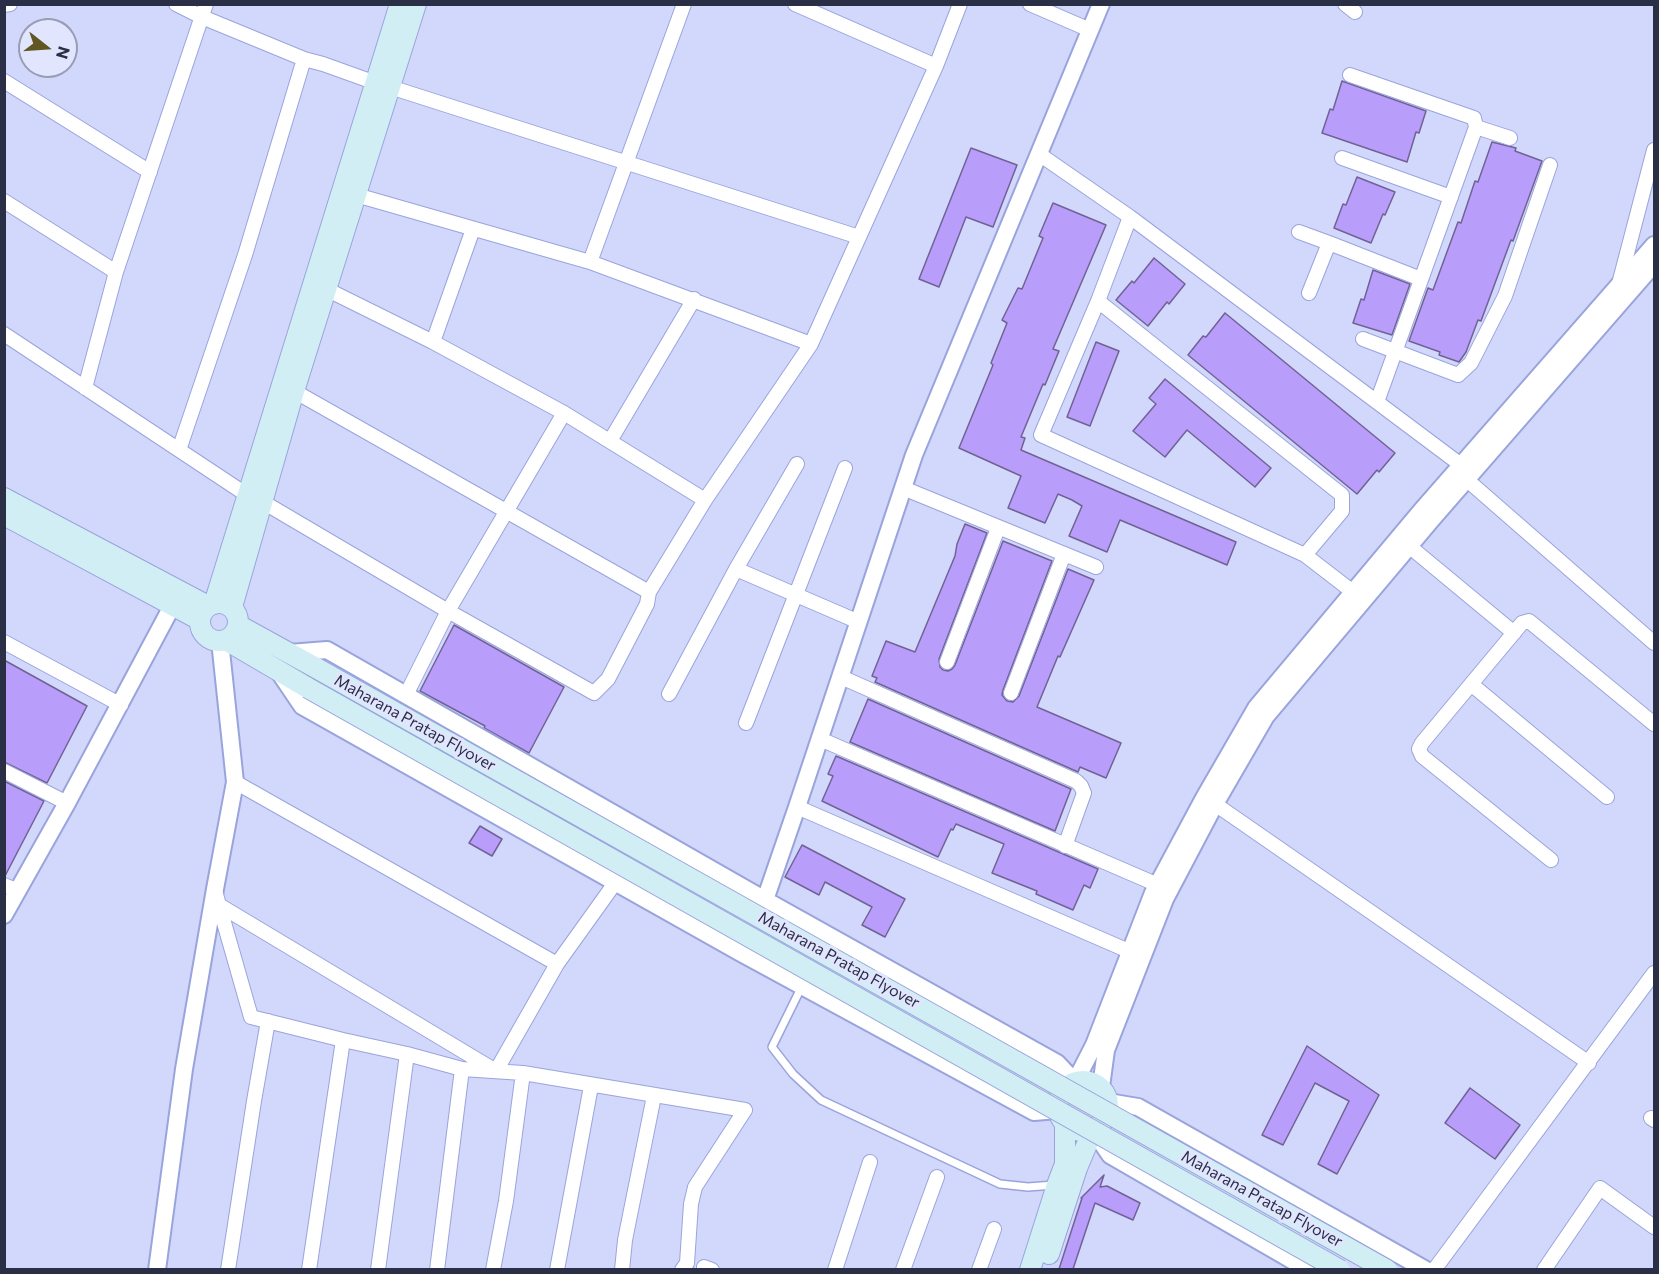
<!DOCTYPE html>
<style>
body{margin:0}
#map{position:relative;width:1659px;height:1274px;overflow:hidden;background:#d1d8fb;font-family:Commissioner,sans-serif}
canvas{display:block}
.frame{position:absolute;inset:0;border:6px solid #2b2f46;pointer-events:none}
.north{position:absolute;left:18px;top:18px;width:60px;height:60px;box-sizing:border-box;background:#e1e6fe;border:2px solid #989db4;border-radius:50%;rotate:107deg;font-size:16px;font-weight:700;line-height:24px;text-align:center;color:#2b2f46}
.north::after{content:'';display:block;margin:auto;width:21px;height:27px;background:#625623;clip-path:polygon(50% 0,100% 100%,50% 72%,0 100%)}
</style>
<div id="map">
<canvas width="1659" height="1274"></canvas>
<div class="frame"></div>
<div class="north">N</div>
</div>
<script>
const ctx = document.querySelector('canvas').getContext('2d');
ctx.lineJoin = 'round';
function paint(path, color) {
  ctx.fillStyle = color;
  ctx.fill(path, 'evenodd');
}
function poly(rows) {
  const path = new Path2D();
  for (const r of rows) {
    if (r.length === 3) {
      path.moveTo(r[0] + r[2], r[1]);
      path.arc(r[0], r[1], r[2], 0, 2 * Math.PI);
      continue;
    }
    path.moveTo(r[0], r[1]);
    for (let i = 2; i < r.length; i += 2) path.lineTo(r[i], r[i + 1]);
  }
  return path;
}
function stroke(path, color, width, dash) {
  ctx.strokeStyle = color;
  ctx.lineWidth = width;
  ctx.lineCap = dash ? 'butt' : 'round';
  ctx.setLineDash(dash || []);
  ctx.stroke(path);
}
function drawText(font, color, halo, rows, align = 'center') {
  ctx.font = font + ' Commissioner,sans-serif';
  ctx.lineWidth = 6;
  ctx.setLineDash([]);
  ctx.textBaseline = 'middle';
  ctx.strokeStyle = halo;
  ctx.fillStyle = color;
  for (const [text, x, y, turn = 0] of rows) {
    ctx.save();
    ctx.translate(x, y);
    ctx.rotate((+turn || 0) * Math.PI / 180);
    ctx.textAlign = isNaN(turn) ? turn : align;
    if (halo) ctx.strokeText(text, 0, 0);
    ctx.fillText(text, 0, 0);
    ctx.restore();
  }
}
const building = poly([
 [1342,81,1426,111,1419,133,1416,132,1407,162,1322,133,1330,109,1333,110,1342,81],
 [1492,142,1516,148,1515,151,1542,161,1513,241,1511,240,1481,321,1478,320,1466,352,1459,362,1439,355,1440,352,1409,341,1428,288,1433,290,1458,222,1461,223,1475,181,1478,182,1492,142],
 [971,148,1017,165,993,227,966,217,939,287,919,279,971,148],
 [1357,177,1395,192,1385,215,1383,214,1371,243,1334,228,1343,204,1346,205,1357,177],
 [1053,203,1106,225,1053,349,1059,351,1045,385,1043,384,1021,437,1025,438,1021,450,1236,542,1227,565,1120,520,1107,552,1069,536,1082,506,1072,500,1058,494,1045,523,1008,508,1021,476,959,448,993,365,991,363,1007,323,1002,320,1018,288,1022,289,1043,238,1039,236,1053,203],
 [1154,258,1185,284,1169,304,1167,302,1148,326,1116,300,1132,281,1134,283,1154,258],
 [1373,270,1410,284,1392,335,1353,323,1361,299,1364,300,1373,270],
 [1225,313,1395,453,1379,472,1377,470,1357,494,1188,355,1203,336,1206,337,1225,313],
 [1096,342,1119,351,1090,426,1067,417,1096,342],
 [1165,379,1271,468,1255,487,1187,430,1165,457,1133,431,1156,404,1149,398,1165,379],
 [965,524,987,533,939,659,940,667,943,670,948,671,952,669,955,665,1003,541,1052,561,1003,690,1002,695,1007,701,1013,702,1019,696,1068,569,1094,580,1060,657,1058,656,1037,707,1121,743,1106,778,1080,767,1078,772,875,682,877,678,872,676,886,641,915,652,955,556,957,544,965,524],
 [454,625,564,687,529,753,484,728,485,726,420,691,454,625],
 [4,660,87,706,47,783,4,762,4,660],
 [868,699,1071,789,1055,831,850,742,868,699],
 [836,756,1098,869,1090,888,1084,885,1073,910,1036,894,1037,891,992,873,1004,844,956,824,953,830,951,829,938,857,822,801,833,776,828,774,836,756],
 [4,781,44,801,5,876,4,876,4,781],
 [480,826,502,839,492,856,469,843,480,826],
 [802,845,905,899,885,937,862,925,872,907,825,882,819,895,785,877,802,845],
 [1307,1046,1379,1095,1337,1174,1318,1164,1349,1101,1315,1083,1283,1145,1262,1135,1307,1046],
 [1470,1088,1520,1125,1495,1159,1445,1123,1470,1088],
 [1104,1175,1100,1187,1107,1186,1140,1203,1133,1220,1095,1203,1073,1269,1059,1269,1082,1198,1081,1198,1104,1175]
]);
const service = poly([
 [802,986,772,1047,793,1074,821,1100,1000,1184,1028,1187,1054,1185]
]);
const minor = poly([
 [176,4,202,17,304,59,323,64,376,83],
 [795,4,936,66,960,4],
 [1030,4,1090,30],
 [1345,4,1355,12],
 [4,5,10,4],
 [1350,75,1474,118,1476,127,1377,402],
 [4,81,150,172],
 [390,87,859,237],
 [1476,127,1510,138],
 [1039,154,1130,217,1461,465,1466,479,1654,643],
 [1342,158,1451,197],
 [356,195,590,262,684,4],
 [4,201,116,272],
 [1130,217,1098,301,1041,435,1305,555,1353,592],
 [1299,232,1329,243],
 [590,262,811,344,936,66],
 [1619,284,1654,150],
 [326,289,433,342,564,413,705,500],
 [1309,293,1329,243,1421,279],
 [1098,301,1342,495,1342,511,1305,555],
 [4,334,247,495],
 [1363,339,1458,375,1471,363,1505,296,1550,165],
 [433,342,473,229],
 [85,388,116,272,206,4],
 [294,391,649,592,705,500,811,344],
 [610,441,694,299],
 [179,450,245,255,304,59],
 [903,488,1096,567],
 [263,502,448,611,594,693,608,679,647,604,649,592],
 [1409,546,1514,633],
 [736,569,859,622],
 [4,642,121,705],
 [947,662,998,528],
 [841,677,1076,781,1081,786,1084,793,1065,846],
 [1471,684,1607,797],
 [1011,693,1064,554],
 [669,694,736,569,797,464],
 [406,695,448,611,564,413],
 [746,723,845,468],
 [820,739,1158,885],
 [4,771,67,803],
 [235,782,557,964],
 [1215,804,1589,1063],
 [797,807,1131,952],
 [1551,860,1422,756,1419,749,1422,743,1522,623,1529,621,1654,724],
 [4,885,18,891],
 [215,891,251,1017,343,1040,407,1054,462,1069,523,1073,745,1110,695,1187,691,1204,687,1263,682,1270],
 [219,905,496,1071,557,964,615,883],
 [1651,1118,1654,1120],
 [704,1267,712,1270],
 [228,1270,254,1101,268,1021],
 [309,1270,343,1040],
 [378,1270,407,1054],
 [437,1270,462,1069],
 [493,1270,506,1201,523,1073],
 [557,1270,591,1086],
 [622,1270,625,1240,654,1096],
 [835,1270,870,1162],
 [903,1270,937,1177],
 [979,1270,994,1229],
 [1434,1270,1654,973],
 [1544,1270,1600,1188,1654,1227]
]);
const tertiary = poly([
 [289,653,327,650,765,900,1057,1063,1075,1082,1094,1045,1153,893,1204,798,1256,708,1422,510,1654,245],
 [279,672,302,706,741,953,1034,1112,1058,1110],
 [765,900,797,807,914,455,1101,4],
 [4,915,67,803,178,595],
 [1101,1087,1106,1050,1165,899,1215,804,1266,716,1432,519,1654,264],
 [1108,1102,1138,1107,1426,1270],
 [1093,1130,1110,1155,1309,1270],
 [157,1270,184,1069,215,889,235,782,220,641]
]);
const secondary = poly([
 [4,498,208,606],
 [4,515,200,620],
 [219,622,19],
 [214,604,400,4],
 [232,607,294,391,416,4],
 [238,625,318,669],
 [226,640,308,688],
 [1083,1106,25],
 [1049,1254,1077,1168,1093,1130],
 [1030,1270,1057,1185,1065,1164,1065,1124]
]);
const secondaryBridge = poly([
 [318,669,1387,1270],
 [308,688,1340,1270]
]);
const streetNames = [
 ["Maharana Pratap Flyover",415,723,29],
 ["Maharana Pratap Flyover",839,960,29],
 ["Maharana Pratap Flyover",1262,1199,29]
];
paint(building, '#b89dfa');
stroke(building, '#716296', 1.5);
stroke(service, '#9aa4dc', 10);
stroke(minor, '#9aa4dc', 16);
stroke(tertiary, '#9aa4dc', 20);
stroke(secondary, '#9aa4dc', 22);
stroke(service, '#fff', 7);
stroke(minor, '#fff', 14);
stroke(tertiary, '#fff', 16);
stroke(secondary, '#d1eef5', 20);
stroke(secondaryBridge, '#9aa4dc', 22, []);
stroke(secondaryBridge, '#d1eef5', 20);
drawText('16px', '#2b2f46', '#e1e6fe', streetNames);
</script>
